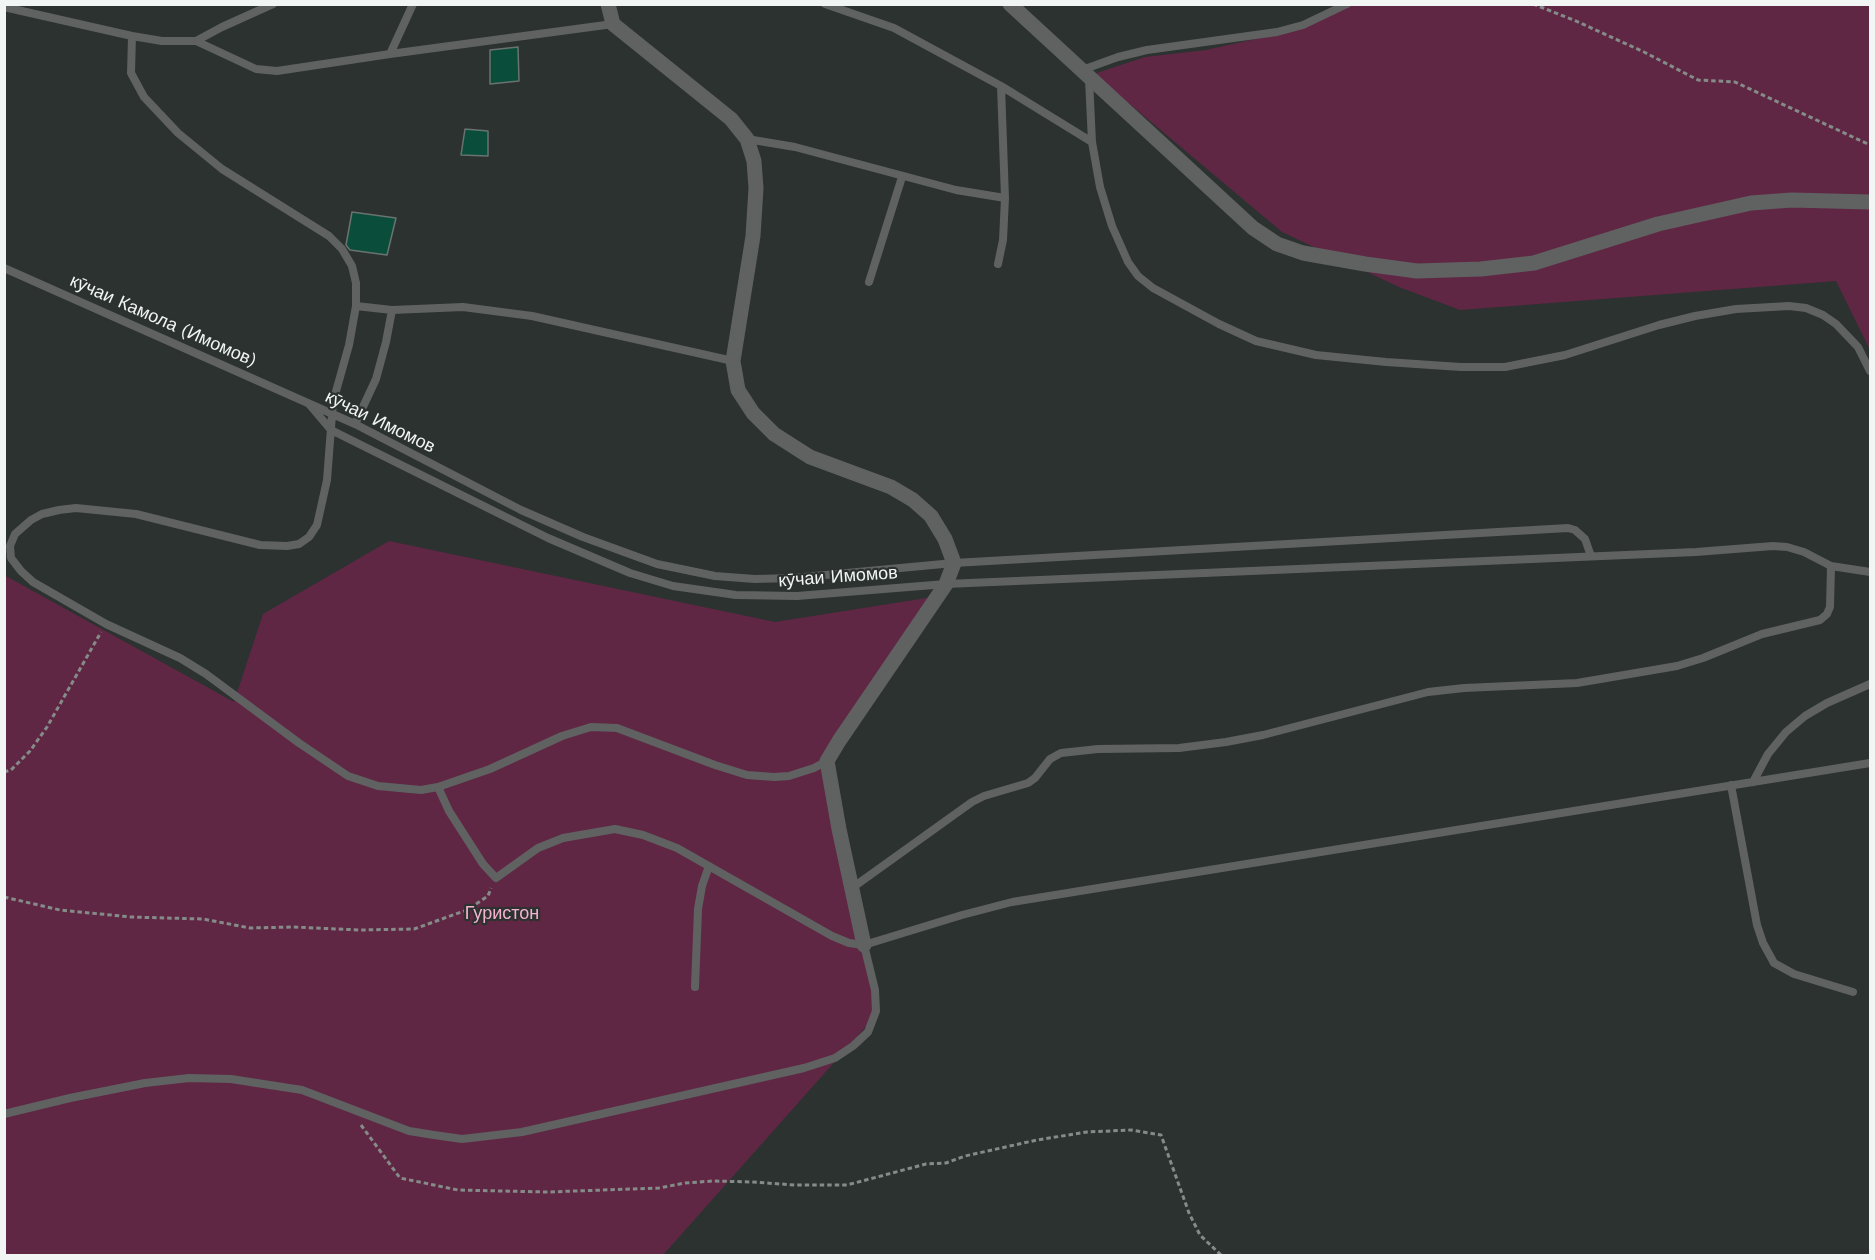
<!DOCTYPE html>
<meta charset="utf-8">
<style>
body{margin:0}
#map{position:relative;width:1875px;height:1260px;overflow:hidden;background:#2b3230;font-family:"Work Sans",sans-serif}
canvas{display:block}
.frame{position:absolute;inset:0;border:6px solid #f1f6f4;pointer-events:none}
</style>
<div id="map">
<canvas width="1875" height="1260"></canvas>
<div class="frame"></div>
</div>
<script>
const ctx = document.querySelector('canvas').getContext('2d');
ctx.lineJoin = 'round';
function paint(path, color) {
  ctx.fillStyle = color;
  ctx.fill(path, 'evenodd');
}
function poly(rows) {
  const path = new Path2D();
  for (const r of rows) {
    path.moveTo(r[0], r[1]);
    for (let i = 2; i < r.length; i += 2) path.lineTo(r[i], r[i + 1]);
  }
  return path;
}
function stroke(path, color, width, dash) {
  ctx.strokeStyle = color;
  ctx.lineWidth = width;
  ctx.lineCap = dash ? 'butt' : 'round';
  ctx.setLineDash(dash || []);
  ctx.stroke(path);
}
function drawText(font, color, halo, rows, align = 'center') {
  ctx.font = font + ' "Work Sans",sans-serif';
  ctx.lineWidth = 4.5;
  ctx.setLineDash([]);
  ctx.textBaseline = 'middle';
  ctx.strokeStyle = halo;
  ctx.fillStyle = color;
  for (const [text, x, y, turn = 0] of rows) {
    ctx.save();
    ctx.translate(x, y);
    ctx.rotate((+turn || 0) * Math.PI / 180);
    ctx.textAlign = isNaN(turn) ? turn : align;
    if (halo) ctx.strokeText(text, 0, 0);
    ctx.fillText(text, 0, 0);
    ctx.restore();
  }
}
const green = poly([
 [1339,5,1870,5,1870,350,1836,281,1460,310,1399,287,1282,232,1094,74,1145,57,1206,50,1287,32],
 [389,541,775,622,933,597,830,770,878,1013,663,1255,5,1255,4,575,234,702,263,614]
]);
const building = poly([
 [518,47,519,81,490,84,490,50,518,47],
 [465,129,488,131,488,156,461,155,465,129],
 [352,212,396,218,387,255,350,250,346,245,352,212]
]);
const path = poly([
 [1533,4,1576,21,1644,52,1698,80,1735,82,1870,145],
 [4,772,11,770,30,751,47,727,101,632],
 [4,897,60,910,131,917,203,919,250,928,293,927,359,930,414,929,467,910,488,896,491,888],
 [361,1125,400,1178,458,1190,548,1192,659,1188,685,1183,713,1181,752,1182,795,1185,847,1185,926,1164,946,1163,965,1156,1037,1140,1087,1132,1131,1130,1161,1135,1189,1213,1200,1235,1222,1256]
]);
const service = poly([
 [413,4,390,54,613,24],
 [825,4,894,28,1001,86,1092,142],
 [4,7,132,36,131,73,144,97,178,133,222,169,329,236,342,249,352,266,356,283,356,306,392,310,463,307,532,316,733,361],
 [132,36,162,41,196,41,222,27,273,4],
 [196,41,256,69,277,71,390,54],
 [1082,70,1118,57,1147,50,1277,32,1303,25,1347,4],
 [1089,79,1092,142,1100,187,1112,226,1128,262,1138,276,1153,288,1219,324,1256,341,1316,355,1386,362,1461,367,1505,367,1565,355,1659,325,1695,316,1736,309,1789,306,1806,308,1823,315,1836,324,1858,347,1870,371],
 [747,139,795,147,956,190,1005,198,1001,86],
 [998,264,1003,240,1005,198],
 [4,268,355,424,521,510,583,537,657,564,715,576,755,579,793,578,954,563,1568,528,1575,530,1585,539,1591,556],
 [869,282,902,177],
 [356,306,349,345,333,402,327,480,317,525,309,537,299,544,287,546,260,545,136,514,76,508,59,510,42,514,31,520,15,534,10,546,11,558,21,571,33,582,106,624,180,658,206,674,299,743,348,776,378,786,421,790,438,787,490,769,562,736,591,727,617,728,715,765,747,775,774,777,789,776,814,768,827,761],
 [309,404,331,430,548,538,630,573,673,586,736,595,797,596,946,584,1696,552,1773,546,1787,547,1804,552,1831,566,1830,607,1827,614,1820,620,1762,634,1703,658,1677,666,1577,683,1464,688,1428,692,1263,735,1226,742,1179,748,1098,749,1061,753,1050,759,1035,778,1028,783,984,796,972,802,852,888],
 [355,424,376,379,386,342,392,310],
 [1831,566,1870,572],
 [1753,782,1768,754,1786,732,1805,716,1827,703,1870,684],
 [1731,785,1757,925,1763,943,1774,963,1794,974,1853,992],
 [438,787,449,811,483,864,496,878,538,848,563,838,615,829,643,835,677,848,832,936,849,943,864,945],
 [695,987,698,909,702,886,709,866],
 [4,1114,70,1098,145,1083,189,1078,231,1079,302,1090,409,1131,434,1135,462,1139,522,1132,804,1068,835,1058,853,1046,868,1032,876,1011,875,990,864,945,962,915,1012,902,1870,763]
]);
const minor = poly([
 [608,4,613,24,731,119,747,139,754,161,756,188,753,236,733,361,738,390,753,413,774,434,810,457,891,487,913,500,931,516,945,539,954,563,946,584,839,741,827,761,839,829,864,945],
 [1010,4,1253,228,1277,244,1303,253,1365,264,1417,271,1481,269,1534,263,1658,224,1751,203,1792,200,1870,202]
]);
const streetNames = [
 ["кӯчаи Камола (Имомов)",163,321,24],
 ["кӯчаи Имомов",380,422,26],
 ["кӯчаи Имомов",838,577,-4]
];
const parkNames = [
 ["Гуристон",502,914]
];
paint(green, '#602744');
paint(building, '#0a4d3b');
stroke(building, '#6a7370', 1.5);
stroke(path, '#858b89', 3, [4.5, 3]);
stroke(service, '#5f6261', 8);
stroke(minor, '#5f6261', 15);
drawText('18px', '#f1f6f4', '#2b3230', streetNames);
drawText('18px', '#f5b1cf', '#2b3230', parkNames);
</script>
